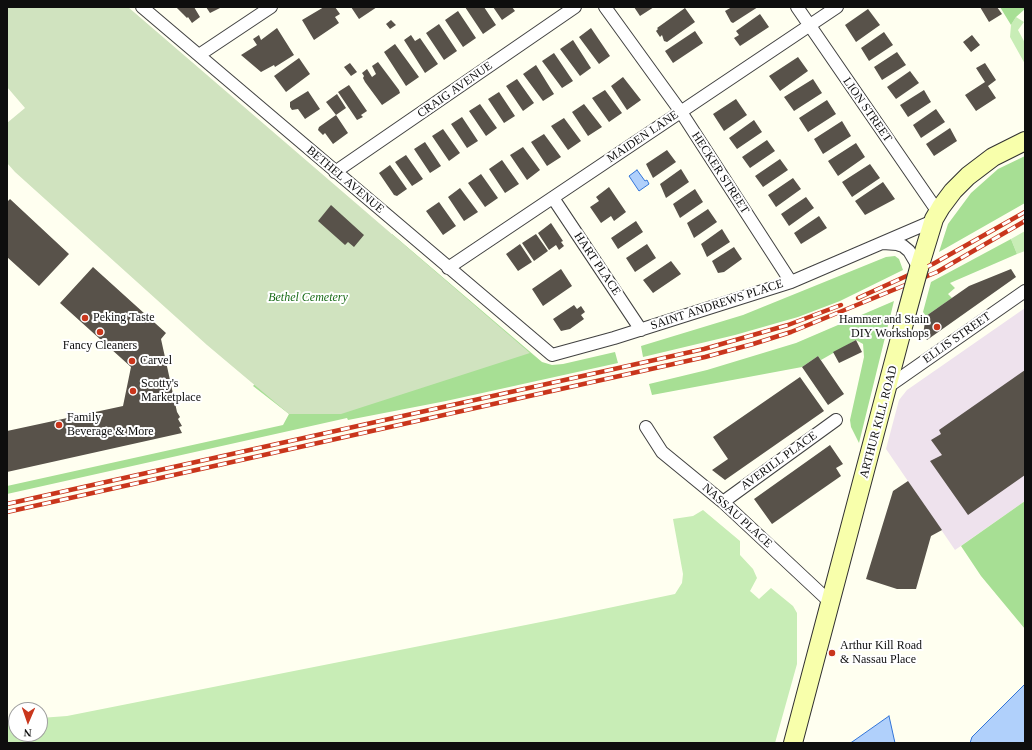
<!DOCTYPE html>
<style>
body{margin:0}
#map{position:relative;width:1032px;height:750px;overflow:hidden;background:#fffff0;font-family:"Times New Roman",serif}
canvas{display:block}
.frame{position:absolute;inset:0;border:8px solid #0e0e0e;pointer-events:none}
.north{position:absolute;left:8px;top:702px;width:40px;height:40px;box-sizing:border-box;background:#fff;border:1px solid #9f9f9f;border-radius:50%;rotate:182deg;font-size:11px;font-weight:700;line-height:16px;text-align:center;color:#0e0e0e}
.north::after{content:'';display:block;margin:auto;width:14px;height:18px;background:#c9361c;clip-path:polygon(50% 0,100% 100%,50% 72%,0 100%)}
</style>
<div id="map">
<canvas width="1032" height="750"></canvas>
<div class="frame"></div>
<div class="north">N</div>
</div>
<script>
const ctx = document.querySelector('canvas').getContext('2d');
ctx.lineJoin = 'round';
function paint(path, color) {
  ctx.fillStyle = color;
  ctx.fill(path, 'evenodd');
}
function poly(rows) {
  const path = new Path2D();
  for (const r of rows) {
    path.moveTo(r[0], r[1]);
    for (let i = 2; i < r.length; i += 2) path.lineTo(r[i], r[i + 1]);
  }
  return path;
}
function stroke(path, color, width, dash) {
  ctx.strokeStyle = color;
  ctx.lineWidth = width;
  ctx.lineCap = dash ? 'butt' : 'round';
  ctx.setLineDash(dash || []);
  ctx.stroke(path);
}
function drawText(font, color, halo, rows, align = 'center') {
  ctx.font = font + ' "Times New Roman",serif';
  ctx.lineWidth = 4;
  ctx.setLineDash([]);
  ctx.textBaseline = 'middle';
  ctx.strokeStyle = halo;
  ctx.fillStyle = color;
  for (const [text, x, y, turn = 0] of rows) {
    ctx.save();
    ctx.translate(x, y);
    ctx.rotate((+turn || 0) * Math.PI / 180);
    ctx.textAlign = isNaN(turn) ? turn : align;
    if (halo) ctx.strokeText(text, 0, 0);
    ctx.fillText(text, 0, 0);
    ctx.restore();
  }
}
const industrial = poly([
 [1025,308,1025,501,955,550,886,449,899,400,907,390]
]);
const green = poly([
 [1016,17,1024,22,1018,30,1025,43,1025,64,1010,37,1011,25],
 [1025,231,1025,251,1017,254,1011,239],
 [703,510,740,541,740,555,753,569,757,578,750,591,759,599,771,588,793,606,797,613,797,664,775,743,7,743,7,720,16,720,16,734,40,734,40,718,67,716,556,619,675,594,682,583,683,574,673,519,693,516]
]);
const forest = poly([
 [1000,7,1025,7,1025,9,1016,17,1011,25],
 [1025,156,1025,203,939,252,948,224,971,193,998,169],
 [392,234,542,362,552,365,563,364,615,352,618,363,446,401,348,420,347,418,7,494,7,486,283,425,289,414,253,386],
 [1011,239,1017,254,950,283,955,288,948,294,952,298,926,316,923,312,931,282],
 [895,256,899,259,903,270,840,301,798,317,735,335,643,357,641,346,743,315,886,257],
 [894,301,859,443,851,427,850,420,864,357,863,344,856,340,821,360,818,356,802,367,652,395,649,384,707,370,796,343],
 [1025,501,1025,629,981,576,961,546]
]);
const cemetery = poly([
 [7,7,128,7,530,353,341,414,289,414,207,345,15,172,7,163,7,123,25,108,7,87]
]);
const water = poly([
 [637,170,645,181,647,180,649,184,639,191,629,176,637,170],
 [1025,684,1025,743,970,743,972,737,1025,684],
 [889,716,895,743,850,743,852,742,889,716]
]);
const building = poly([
 [176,7,194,7,200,17,192,23,188,17,187,18],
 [206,7,222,7,210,13],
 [324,7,335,7,340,14,335,17,339,23,314,40,302,20],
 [351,7,377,7,359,19],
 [465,7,484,7,496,25,483,34],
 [493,7,512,7,515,11,502,20],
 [634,7,654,7,640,16],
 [732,7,758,7,733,23,731,22,725,11],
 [980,7,997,7,1002,14,989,22],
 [685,8,695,22,667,42,664,41,662,35,660,37,656,31,658,29,657,28],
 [868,9,880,25,856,42,845,25],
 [458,11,476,38,463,47,445,20],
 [760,14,769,27,740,46,734,38,739,35,736,31],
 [391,20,396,25,390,29,386,24],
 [439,24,457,51,444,60,426,33],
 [277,28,294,55,275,67,274,65,261,72,241,55,257,45,253,39,259,35,261,40],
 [591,28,610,56,599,64,579,37],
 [695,31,703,43,673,63,665,51],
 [884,32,893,45,869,61,861,48],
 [411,35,415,41,420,38,438,64,425,73,404,40],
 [972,35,980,45,971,52,963,42],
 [573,40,591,68,580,76,560,49],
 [395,44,419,77,406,86,384,52],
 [897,52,906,65,882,80,874,67],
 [554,53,573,81,562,88,542,61],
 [798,57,808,71,780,91,769,76],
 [299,58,310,74,286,92,274,76],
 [378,62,399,90,400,93,382,105,365,82,363,78,364,76,362,73,367,69,372,77,376,74,372,66],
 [350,63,357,72,351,76,344,67],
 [985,63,996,80,988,86,996,98,976,111,965,95,985,82,976,68],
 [536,65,554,94,543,101,523,74],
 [910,71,919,83,896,99,887,87],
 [623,77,641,100,627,110,611,86],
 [517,79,534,103,523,111,506,86],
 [813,79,822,93,794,111,784,97],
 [349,85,367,111,361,115,363,117,357,120,338,92],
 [605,90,622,113,609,122,592,98],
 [924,90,931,102,908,117,900,105],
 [308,91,320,109,305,119,298,109,292,110,290,107,290,102],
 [499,92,515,116,504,123,488,99],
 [337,94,346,108,336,115,326,102],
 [736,99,747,115,724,131,713,114],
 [827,100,836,114,808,132,799,118],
 [480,104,497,128,486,136,469,111],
 [584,104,602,127,588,136,572,112],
 [936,109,945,122,921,138,913,125],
 [336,115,348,133,333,144,325,133,323,135,318,130,319,127],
 [462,117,478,141,467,148,451,124],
 [564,118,581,141,568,150,551,126],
 [754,120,762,132,737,149,729,138],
 [842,121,851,136,823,154,814,139],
 [950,128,957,141,934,156,926,144],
 [443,129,460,153,449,161,432,136],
 [544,134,561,157,547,166,531,142],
 [767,140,775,151,750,168,742,157],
 [425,142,441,166,430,173,414,149],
 [856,143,865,157,838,176,828,161],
 [523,147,540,170,527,180,510,155],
 [667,150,676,162,653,178,646,164],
 [406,155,423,179,412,186,395,162],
 [780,159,788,170,763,187,755,176],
 [502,160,519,184,505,193,489,169],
 [870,164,880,178,852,197,842,182],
 [390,165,407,189,397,196,394,195,379,173],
 [681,169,689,182,666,198,660,184],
 [481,174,498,198,485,207,468,183],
 [793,178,801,189,776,207,768,195],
 [883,182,895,199,865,215,855,201],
 [609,187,626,212,614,221,611,216,601,223,590,207,599,201,596,197],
 [460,188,478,212,464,221,448,197],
 [695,189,703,202,680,218,673,204],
 [806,197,814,208,789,226,781,214],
 [10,199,69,254,39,286,7,257,7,202],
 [439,202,456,226,443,235,426,211],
 [331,205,364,235,354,247,348,242,345,245,318,221],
 [708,209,717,222,694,238,687,223],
 [819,216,827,228,801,244,794,233],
 [636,221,643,232,618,249,611,238],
 [551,223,563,241,561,242,564,246,559,250,556,245,549,250,538,233],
 [722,229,730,242,707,257,701,244],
 [536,234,548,251,534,261,522,243],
 [520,244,532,262,518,271,506,254],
 [647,244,656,258,635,272,626,258],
 [734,247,742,259,724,272,718,273,712,261],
 [671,261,681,274,653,293,643,280],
 [93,267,166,333,161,339,177,412,180,417,178,419,182,426,179,427,182,433,7,472,7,431,123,406,131,367,60,303],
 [561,269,572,286,543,306,532,289],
 [1011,269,1016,277,927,340,923,334,926,316,969,286],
 [574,305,577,309,581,306,585,312,581,315,584,319,570,329,561,331,553,319],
 [856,340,862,352,839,363,833,352],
 [818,356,844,394,828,405,802,367],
 [1025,370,1025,475,968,515,930,461,942,455,931,440,941,434,939,430],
 [800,377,824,411,725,480,712,470,728,459,713,437],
 [830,445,843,464,836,468,841,476,772,524,754,499],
 [908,481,942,530,931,536,916,589,897,589,866,579,893,491]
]);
const street = poly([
 [142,7,552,355,614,338,791,282,933,221],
 [605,7,681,112,791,282],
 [797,7,938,212],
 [199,55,271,7],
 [335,172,575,7],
 [553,198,641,330],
 [883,243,897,244,903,246,909,251,919,268],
 [448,268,837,7],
 [889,386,1025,291],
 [646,427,662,452,723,502,831,603],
 [723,502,836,420]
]);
const secondary = poly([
 [919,268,934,219,941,207,953,191,968,176,993,157,1025,141],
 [793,743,904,323]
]);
const rail = poly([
 [858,298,933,264,1025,212],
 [7,504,704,349,788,325,841,305],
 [7,512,705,357,753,344,791,332,937,272,1025,221]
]);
const secondaryBridge = poly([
 [904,323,919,268]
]);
const markers = [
 [85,318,4,"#c9361c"],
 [937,327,4,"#c9361c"],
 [100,332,4,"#c9361c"],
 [132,361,4,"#c9361c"],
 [133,391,4,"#c9361c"],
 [59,425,4,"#c9361c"],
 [832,653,4,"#c9361c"]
];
const streetNames = [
 ["CRAIG AVENUE",455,90,-35],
 ["LION STREET",867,110,55],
 ["MAIDEN LANE",643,137,-34],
 ["HECKER STREET",720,173,57],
 ["BETHEL AVENUE",345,180,40],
 ["HART PLACE",597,264,56],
 ["SAINT ANDREWS PLACE",717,305,-18],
 ["ELLIS STREET",957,338,-35],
 ["ARTHUR KILL ROAD",879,422,-75],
 ["AVERILL PLACE",779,461,-36],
 ["NASSAU PLACE",737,516,42]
];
const parkNames = [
 ["Bethel Cemetery",308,298]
];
const poiNames = [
 ["Peking Taste",93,318],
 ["Hammer and Stain",929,320,"right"],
 ["DIY Workshops",929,334,"right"],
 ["Fancy Cleaners",100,346,"center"],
 ["Carvel",140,361],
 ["Scotty's",141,384],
 ["Marketplace",141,398],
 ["Family",67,418],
 ["Beverage & More",67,432],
 ["Arthur Kill Road",840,646],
 ["& Nassau Place",840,660]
];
paint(industrial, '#eee2ed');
paint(green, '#c8edb6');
paint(forest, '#a7df94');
paint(cemetery, '#d0e3bf');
paint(water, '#b0d0fb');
stroke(water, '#3274d7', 1);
paint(building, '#58524a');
stroke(street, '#414141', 14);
stroke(secondary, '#303030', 20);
stroke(street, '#fff', 12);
stroke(secondary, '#f8ffab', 18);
stroke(rail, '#c9361c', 4.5);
stroke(rail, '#fff', 3, [9]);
stroke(secondaryBridge, '#303030', 20, []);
stroke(secondaryBridge, '#f8ffab', 18);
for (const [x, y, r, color] of markers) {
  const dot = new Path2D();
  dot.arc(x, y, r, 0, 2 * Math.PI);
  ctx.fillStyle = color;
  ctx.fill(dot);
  stroke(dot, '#fff', 1.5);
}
drawText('12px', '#0e0e0e', '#fff', streetNames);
drawText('italic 12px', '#1a6c19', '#fff', parkNames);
drawText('12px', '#0e0e0e', '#fff', poiNames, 'left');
</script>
